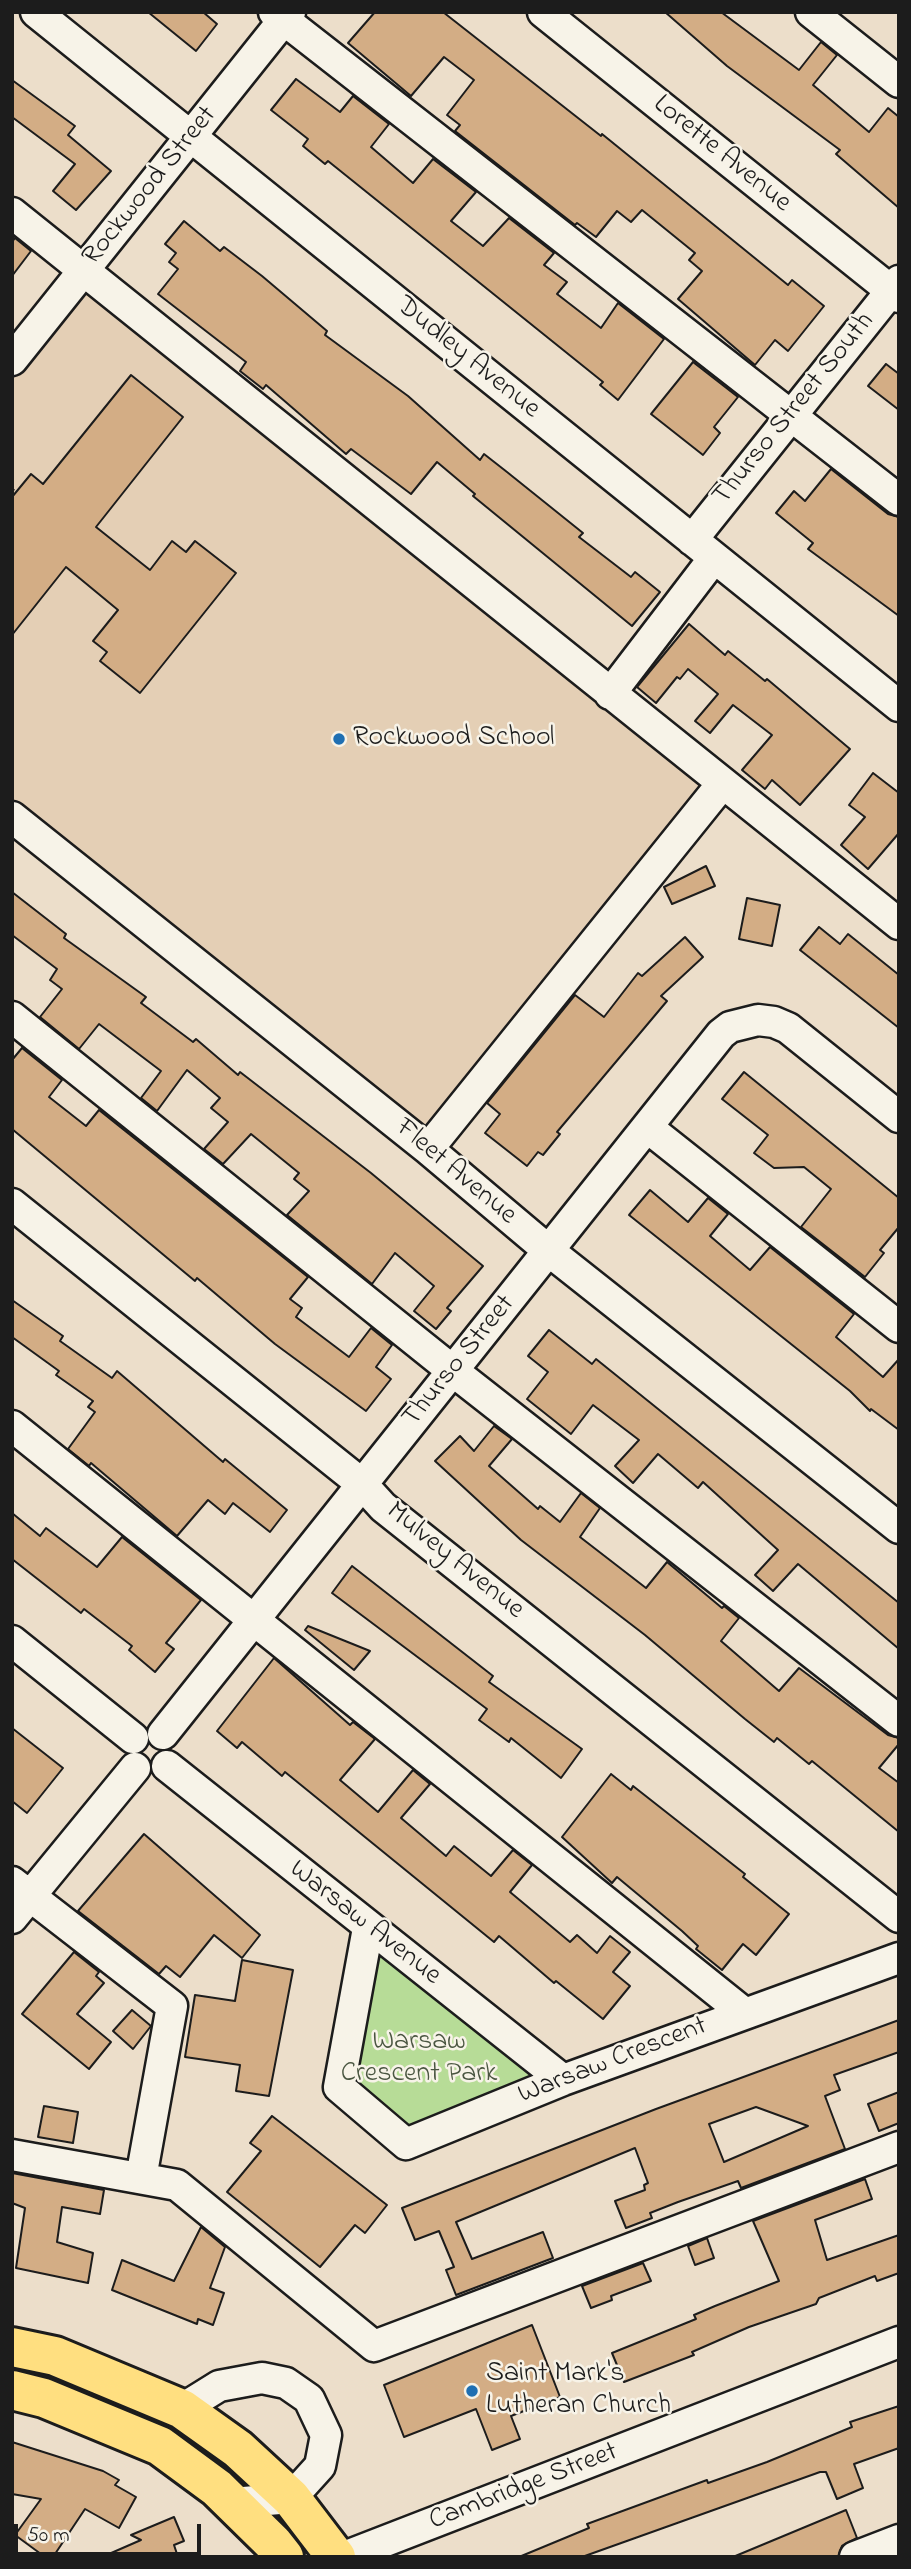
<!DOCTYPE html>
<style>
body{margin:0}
#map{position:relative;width:911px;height:2569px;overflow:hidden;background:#ecdeca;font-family:"Indie Flower",sans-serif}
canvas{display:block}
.frame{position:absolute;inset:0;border:14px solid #1c1c1c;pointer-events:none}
.scale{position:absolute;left:14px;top:2524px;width:187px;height:32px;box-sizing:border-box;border:4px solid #1c1c1c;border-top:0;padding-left:9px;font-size:21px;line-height:24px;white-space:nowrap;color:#1c1c1c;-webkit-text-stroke:5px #f7f3e8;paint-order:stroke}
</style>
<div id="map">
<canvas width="911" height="2569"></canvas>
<div class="frame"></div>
<div class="scale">50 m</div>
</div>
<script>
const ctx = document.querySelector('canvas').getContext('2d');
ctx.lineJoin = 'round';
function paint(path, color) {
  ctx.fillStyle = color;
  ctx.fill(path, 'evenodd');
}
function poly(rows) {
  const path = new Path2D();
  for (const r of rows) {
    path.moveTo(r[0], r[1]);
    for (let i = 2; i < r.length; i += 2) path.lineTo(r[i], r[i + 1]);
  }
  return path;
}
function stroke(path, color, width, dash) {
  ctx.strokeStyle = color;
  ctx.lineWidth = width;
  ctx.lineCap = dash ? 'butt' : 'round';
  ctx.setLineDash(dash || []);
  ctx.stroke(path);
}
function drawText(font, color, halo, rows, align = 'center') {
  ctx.font = font + ' "Indie Flower",sans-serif';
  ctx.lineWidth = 5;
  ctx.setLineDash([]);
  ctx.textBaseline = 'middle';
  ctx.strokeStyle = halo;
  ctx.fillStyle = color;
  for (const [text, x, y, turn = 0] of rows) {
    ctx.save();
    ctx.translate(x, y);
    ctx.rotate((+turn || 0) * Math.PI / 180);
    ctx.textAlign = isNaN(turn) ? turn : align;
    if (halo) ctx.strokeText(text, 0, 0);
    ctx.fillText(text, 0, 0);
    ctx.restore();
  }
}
const built = poly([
 [84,271,722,784,428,1149,12,817,12,360]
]);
const green = poly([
 [368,1928,563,2080,406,2144,339,2087]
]);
const building = poly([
 [148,12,203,12,217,24,196,51,148,12],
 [375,12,443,12,601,136,602,134,788,285,792,280,824,306,788,351,775,340,755,365,678,299,702,271,689,260,695,253,642,210,631,222,617,211,596,237,577,223,575,225,455,131,460,125,447,115,474,80,444,57,411,96,348,43,375,12],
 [665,12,721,12,799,70,821,42,837,55,813,85,869,132,888,108,899,117,899,208,836,154,840,150,727,66,665,12],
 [296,79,340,112,353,96,389,124,371,147,413,183,433,159,476,192,451,221,483,246,509,218,554,253,544,265,567,282,557,294,601,328,618,303,664,339,618,400,600,385,603,382,328,161,325,164,303,146,308,139,271,110,296,79],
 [12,80,75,126,68,135,111,171,76,210,53,191,75,164,12,117,12,80],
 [184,221,220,251,224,247,262,276,327,331,325,335,408,396,480,460,484,454,507,472,583,533,579,537,631,577,635,572,660,592,632,626,473,496,475,494,437,462,411,494,351,449,346,454,266,385,263,389,240,371,246,362,158,294,178,269,169,262,176,253,165,244,184,221],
 [15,238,31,251,12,276,12,242,15,238],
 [693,362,738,397,714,427,720,433,703,455,651,414,693,362],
 [886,364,899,374,899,410,868,386,886,364],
 [131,375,183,417,96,527,150,570,172,541,186,552,195,541,236,573,140,693,100,661,107,652,93,641,118,610,66,567,12,635,12,497,31,474,43,484,131,375],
 [831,469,888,514,899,517,899,616,808,549,813,543,776,513,794,491,805,501,831,469],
 [689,624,725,655,728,651,765,681,767,679,850,749,800,805,772,780,765,789,742,770,772,735,733,705,710,733,695,721,718,694,688,669,680,679,677,677,656,703,637,687,689,624],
 [873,773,899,793,899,833,868,869,841,845,865,817,849,805,873,773],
 [706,866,715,886,672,904,664,887,706,866],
 [12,892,66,934,64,938,146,997,141,1003,193,1042,196,1039,238,1075,240,1072,371,1173,483,1266,447,1308,451,1311,436,1329,414,1311,434,1286,395,1253,372,1284,287,1215,309,1191,294,1179,299,1173,251,1134,223,1164,204,1149,228,1122,211,1108,220,1098,187,1070,157,1111,141,1098,161,1071,99,1024,79,1049,40,1017,62,989,50,980,57,969,12,935,12,892],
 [747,898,780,905,772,946,739,939,747,898],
 [819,927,840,944,848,934,899,975,899,1028,800,950,819,927],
 [685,937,703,957,661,996,667,1001,557,1132,560,1134,543,1155,538,1152,527,1166,485,1133,500,1114,487,1103,575,995,604,1017,638,973,642,976,685,937],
 [22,1048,62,1080,49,1097,86,1126,99,1110,308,1277,290,1299,302,1308,296,1317,349,1357,371,1328,392,1345,376,1367,391,1379,366,1411,275,1344,197,1278,195,1281,12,1129,12,1060,22,1048],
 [744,1072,899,1198,899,1227,880,1250,884,1253,865,1277,801,1227,831,1189,804,1167,774,1168,754,1153,768,1135,722,1099,744,1072],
 [650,1190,688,1222,708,1198,728,1214,710,1236,750,1270,770,1247,854,1314,836,1337,883,1377,899,1359,899,1430,871,1409,870,1411,850,1391,629,1215,650,1190],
 [12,1300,63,1336,60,1341,112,1378,117,1371,223,1462,225,1459,287,1510,270,1532,233,1503,225,1514,208,1500,177,1536,91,1463,89,1466,68,1449,95,1412,88,1407,93,1401,56,1375,59,1371,12,1337,12,1300],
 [549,1330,592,1364,596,1359,899,1603,899,1649,798,1564,773,1591,755,1575,778,1550,703,1482,698,1488,658,1454,633,1483,615,1466,639,1440,593,1405,571,1434,527,1399,548,1372,528,1356,549,1330],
 [494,1426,512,1439,489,1466,538,1509,540,1506,560,1522,581,1493,600,1508,580,1537,646,1588,667,1562,722,1608,724,1606,739,1618,721,1641,779,1691,799,1668,888,1735,899,1738,899,1744,879,1768,899,1783,899,1832,812,1761,809,1764,777,1738,774,1742,745,1719,645,1635,521,1540,435,1461,460,1436,474,1451,494,1426],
 [12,1513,40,1536,46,1528,97,1567,122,1537,201,1600,166,1643,174,1649,155,1672,129,1650,132,1646,84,1609,81,1613,12,1559,12,1513],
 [352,1566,493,1676,489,1682,582,1749,561,1778,511,1738,509,1742,479,1720,487,1709,332,1593,352,1566],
 [308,1626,370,1651,354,1670,305,1630,308,1626],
 [274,1658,350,1725,353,1722,375,1739,340,1780,378,1812,413,1770,430,1784,401,1818,446,1856,454,1846,491,1876,513,1850,532,1865,510,1892,570,1942,577,1935,597,1953,610,1936,630,1952,613,1972,630,1986,603,2019,556,1981,554,1983,499,1936,494,1942,285,1772,282,1776,242,1742,237,1748,217,1731,274,1658],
 [12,1728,63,1768,27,1813,12,1801,12,1728],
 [611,1774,631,1790,633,1786,745,1874,743,1877,789,1914,756,1955,743,1944,722,1970,696,1949,698,1946,682,1931,617,1877,612,1883,562,1837,611,1774],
 [144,1834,260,1935,242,1958,214,1935,180,1977,166,1966,159,1974,78,1911,144,1834],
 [74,1952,99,1972,96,1976,104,1983,77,2014,111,2042,89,2069,22,2014,74,1952],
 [242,1960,293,1970,269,2096,236,2091,240,2065,185,2057,195,1995,235,2001,242,1960],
 [132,2010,151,2026,133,2049,113,2031,132,2010],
 [899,2020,899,2052,834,2075,840,2090,825,2096,845,2149,741,2188,738,2181,678,2202,650,2213,652,2218,626,2228,615,2201,645,2190,644,2185,648,2183,635,2148,456,2222,472,2259,543,2232,553,2258,456,2295,446,2270,454,2267,439,2231,415,2240,402,2208,656,2109,899,2020],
 [756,2107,808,2126,724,2162,709,2124,756,2107],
 [899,2092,899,2123,879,2131,868,2104,899,2092],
 [44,2106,78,2112,73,2143,38,2137,44,2106],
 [272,2116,387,2205,365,2233,355,2225,320,2267,227,2192,261,2151,250,2143,272,2116],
 [12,2173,104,2190,100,2214,62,2207,57,2242,93,2253,88,2283,16,2268,25,2208,12,2203,12,2173],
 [865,2179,872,2199,815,2220,827,2260,899,2235,899,2273,877,2281,875,2276,819,2298,816,2304,749,2327,692,2352,694,2355,624,2382,612,2353,696,2319,694,2315,715,2306,779,2281,753,2221,865,2179],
 [201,2227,225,2247,210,2288,224,2293,213,2325,198,2319,197,2324,112,2290,122,2260,174,2281,201,2227],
 [707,2238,714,2258,695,2265,688,2246,707,2238],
 [643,2263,651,2281,611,2296,612,2300,591,2308,582,2286,643,2263],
 [532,2325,560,2397,511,2416,520,2439,492,2450,476,2409,404,2437,384,2385,532,2325],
 [899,2406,899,2448,854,2464,863,2488,837,2499,826,2472,820,2472,582,2557,519,2557,589,2528,587,2524,707,2480,708,2483,767,2462,852,2427,850,2422,899,2406],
 [12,2442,103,2471,119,2480,115,2485,136,2497,119,2528,85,2509,53,2557,45,2557,15,2535,41,2499,12,2494,12,2442],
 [846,2510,857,2538,842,2546,838,2557,733,2557,846,2510],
 [174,2517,184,2541,174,2545,178,2557,102,2557,141,2540,131,2535,174,2517]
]);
const path = poly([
 [12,490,15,493]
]);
const minor = poly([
 [36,12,899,706],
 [274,12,899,500],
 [543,12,899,297],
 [811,12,899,82],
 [12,213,899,924],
 [12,360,290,12],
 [692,540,899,281],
 [610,694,714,558],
 [12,817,428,1149,549,1251,899,1528],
 [12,1017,453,1371,899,1721],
 [647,1127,899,1327],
 [428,1149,722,784],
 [12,1204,362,1484,383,1507,899,1917],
 [12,1426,744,2013],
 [12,1641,133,1738],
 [163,1734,721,1034,730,1027,758,1020,774,1022,788,1028,899,1117],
 [167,1766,563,2080],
 [12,1882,172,2006,141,2178],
 [12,1918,135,1768],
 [368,1928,339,2087,406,2144,563,2080,899,1958],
 [12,2155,177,2185,374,2346,899,2147],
 [182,2409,219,2386,262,2378,286,2383,309,2399,326,2435,320,2466,291,2498,232,2503],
 [344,2557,899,2342],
 [855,2557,899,2540]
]);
const major = poly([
 [12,2347,55,2356,182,2409,238,2449,291,2498,336,2557],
 [12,2390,44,2398,160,2446,217,2488,273,2543,284,2557]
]);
const markers = [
 [339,739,7,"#1f6fb2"],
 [472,2391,7,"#1f6fb2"]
];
const streetNames = [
 ["Lorette Avenue",721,155,39],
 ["Rockwood Street",151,187,-51],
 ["Dudley Avenue",467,359,39],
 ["Thurso Street South",795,410,-51],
 ["Fleet Avenue",455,1173,40],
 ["Thurso Street",460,1362,-51],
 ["Mulvey Avenue",454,1562,39],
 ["Warsaw Avenue",364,1924,38],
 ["Warsaw Crescent",613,2062,-21],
 ["Cambridge Street",524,2488,-21]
];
const poiNames = [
 ["Rockwood School",353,739],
 ["Saint Mark's",486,2375],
 ["Lutheran Church",486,2407]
];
const parkNames = [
 ["Warsaw",419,2043],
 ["Crescent Park",419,2075]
];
paint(built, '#e4cfb5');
paint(green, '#b7dc97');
paint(building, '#d3ad85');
stroke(building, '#1c1c1c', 2);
stroke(minor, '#1c1c1c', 35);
stroke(major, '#1c1c1c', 44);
stroke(path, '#1c1c1c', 4.5, [2, 5]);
stroke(minor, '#f7f3e8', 30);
stroke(major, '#ffdf80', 38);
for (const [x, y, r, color] of markers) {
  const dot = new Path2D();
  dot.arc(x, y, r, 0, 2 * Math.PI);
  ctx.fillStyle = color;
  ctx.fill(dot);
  stroke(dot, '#f7f3e8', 2.5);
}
drawText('28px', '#1c1c1c', '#f7f3e8', streetNames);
drawText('28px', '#1c1c1c', '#f7f3e8', poiNames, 'left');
drawText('28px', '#4a5641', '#f7f3e8', parkNames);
</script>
